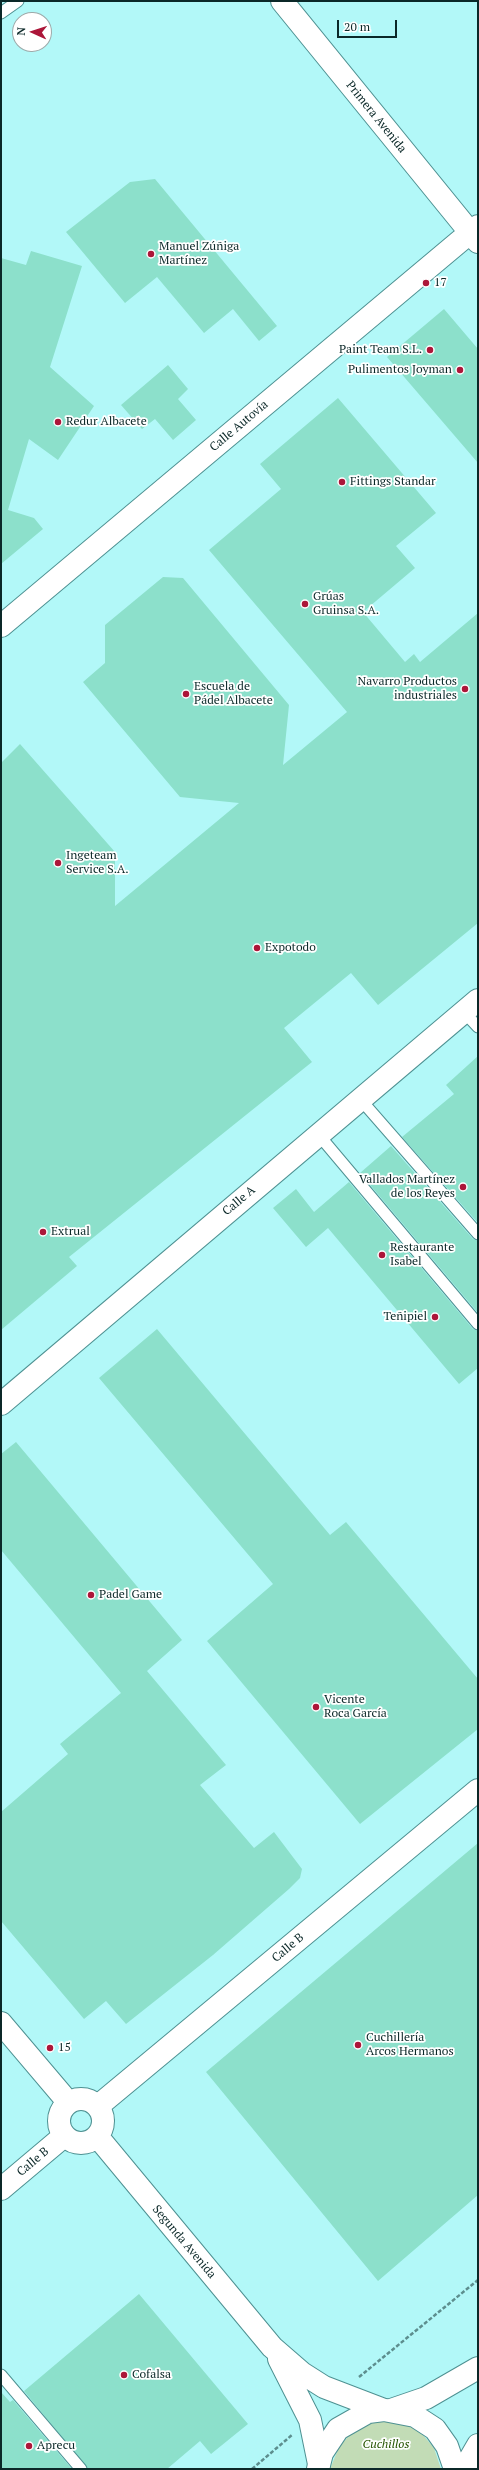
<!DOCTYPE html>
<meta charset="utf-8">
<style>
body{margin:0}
#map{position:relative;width:479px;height:2470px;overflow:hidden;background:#b2f8f8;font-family:"PT Serif",serif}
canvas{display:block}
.frame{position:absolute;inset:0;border:2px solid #0b2828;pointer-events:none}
.north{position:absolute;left:12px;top:12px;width:40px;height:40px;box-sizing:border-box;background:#fff;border:1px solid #9da9a9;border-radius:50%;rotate:273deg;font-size:11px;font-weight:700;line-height:16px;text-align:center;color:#0b2828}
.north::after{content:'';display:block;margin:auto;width:14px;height:18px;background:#ac1639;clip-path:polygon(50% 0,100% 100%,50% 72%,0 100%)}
.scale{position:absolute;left:337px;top:20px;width:60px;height:18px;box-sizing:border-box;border:2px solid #0b2828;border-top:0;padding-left:5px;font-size:12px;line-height:14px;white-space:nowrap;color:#0b2828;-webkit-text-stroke:3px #fff;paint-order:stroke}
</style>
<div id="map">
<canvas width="479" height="2470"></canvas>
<div class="frame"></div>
<div class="north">N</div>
<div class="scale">20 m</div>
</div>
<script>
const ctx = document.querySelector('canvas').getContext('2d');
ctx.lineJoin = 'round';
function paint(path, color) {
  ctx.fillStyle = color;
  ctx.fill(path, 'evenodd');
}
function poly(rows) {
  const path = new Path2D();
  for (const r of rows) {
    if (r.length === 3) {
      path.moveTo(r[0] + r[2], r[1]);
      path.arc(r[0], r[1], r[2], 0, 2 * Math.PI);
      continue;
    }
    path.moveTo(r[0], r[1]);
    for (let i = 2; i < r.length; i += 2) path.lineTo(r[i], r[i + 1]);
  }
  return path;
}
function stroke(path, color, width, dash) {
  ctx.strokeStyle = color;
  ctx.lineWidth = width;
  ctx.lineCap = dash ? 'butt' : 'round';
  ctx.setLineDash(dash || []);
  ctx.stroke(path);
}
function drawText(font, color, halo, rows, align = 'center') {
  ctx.font = font + ' "PT Serif",serif';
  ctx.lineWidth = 3.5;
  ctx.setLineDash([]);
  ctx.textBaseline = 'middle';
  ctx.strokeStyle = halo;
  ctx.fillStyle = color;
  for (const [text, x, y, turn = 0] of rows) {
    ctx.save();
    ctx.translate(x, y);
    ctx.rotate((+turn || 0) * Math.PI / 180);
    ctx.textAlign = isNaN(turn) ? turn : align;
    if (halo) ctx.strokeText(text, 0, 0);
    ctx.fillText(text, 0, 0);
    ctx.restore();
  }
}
const green = poly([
 [381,2421,397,2422,413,2428,424,2436,434,2448,441,2469,330,2469,339,2447,352,2432,367,2424]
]);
const building = poly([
 [155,179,277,326,259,341,233,309,204,333,157,277,125,303,66,232,130,182],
 [31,251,82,266,50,367,94,406,58,460,29,439,8,510,34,518,43,529,1,564,1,258,26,265],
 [444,309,478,349,478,463,387,357],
 [168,365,188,389,178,399,196,420,173,440,155,419,142,429,121,405],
 [338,398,436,513,396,546,415,568,363,612,405,662,414,654,420,662,478,613,478,923,378,1005,351,973,284,1028,312,1062,69,1257,77,1266,1,1330,1,763,20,744,115,852,115,906,239,803,180,797,83,682,105,663,105,625,163,577,183,578,289,705,283,765,347,712,209,550,281,489,260,464],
 [478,1056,478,1223,402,1137,454,1094,446,1085],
 [391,1146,473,1239,478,1241,478,1313,360,1173],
 [349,1182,473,1329,478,1331,478,1368,459,1384,328,1228,306,1247,273,1208,296,1189,314,1212],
 [157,1329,330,1535,346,1522,478,1679,478,1729,360,1824,207,1641,273,1584,99,1378],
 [16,1442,182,1640,147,1671,226,1765,200,1785,254,1848,274,1832,302,1869,300,1878,289,1889,213,1955,126,2024,106,2001,84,2019,1,1921,1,1812,68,1754,60,1744,121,1693,1,1550,1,1454],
 [478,1843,478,2195,378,2281,206,2072],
 [139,2294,248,2424,211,2454,200,2441,167,2469,88,2469,24,2391],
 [1,2392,10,2402,13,2400,72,2469,1,2469]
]);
const path = poly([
 [359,2377,478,2280],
 [252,2469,292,2435]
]);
const service = poly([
 [1,13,18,1],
 [464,1012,478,1027],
 [361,1100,478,1234],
 [318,1134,478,1324],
 [1,2375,81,2469]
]);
const minor = poly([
 [282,1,478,242],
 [1,626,478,226],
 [1,1404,478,1000],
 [1,2023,68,2102],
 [81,2121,22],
 [98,2106,478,1790],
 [97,2136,272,2347,302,2373,324,2387,384,2410],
 [1,2189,64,2136],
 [279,2359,310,2420,319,2464]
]);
const primary = poly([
 [391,2410,426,2398,478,2368],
 [318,2469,322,2453,338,2429,368,2412,384,2410,415,2416,435,2429,447,2446,455,2469],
 [464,2469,478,2445]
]);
const markers = [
 [151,254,4,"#ac1639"],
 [426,283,4,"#ac1639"],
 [430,350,4,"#ac1639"],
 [460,370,4,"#ac1639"],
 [58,422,4,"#ac1639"],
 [342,482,4,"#ac1639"],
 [305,604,4,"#ac1639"],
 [465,689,4,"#ac1639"],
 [186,694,4,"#ac1639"],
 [58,863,4,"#ac1639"],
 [257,948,4,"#ac1639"],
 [463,1187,4,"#ac1639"],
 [43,1232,4,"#ac1639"],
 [382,1255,4,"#ac1639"],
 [435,1317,4,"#ac1639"],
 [91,1595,4,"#ac1639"],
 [316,1707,4,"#ac1639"],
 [358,2045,4,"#ac1639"],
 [50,2048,4,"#ac1639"],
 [124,2375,4,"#ac1639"],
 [29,2446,4,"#ac1639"]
];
const streetNames = [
 ["Primera Avenida",376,117,51],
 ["Calle Autovía",239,426,-40],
 ["Calle A",239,1201,-40],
 ["Calle B",288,1948,-40],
 ["Calle B",33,2162,-40],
 ["Segunda Avenida",184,2242,50]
];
const poiNames = [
 ["Manuel Zúñiga",159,247],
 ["Martínez",159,261],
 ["17",434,283],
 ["Paint Team S.L.",422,350,"right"],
 ["Pulimentos Joyman",452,370,"right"],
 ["Redur Albacete",66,422],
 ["Fittings Standar",350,482],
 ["Grúas",313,597],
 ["Gruinsa S.A.",313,611],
 ["Navarro Productos",457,682,"right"],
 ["industriales",457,696,"right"],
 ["Escuela de",194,687],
 ["Pádel Albacete",194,701],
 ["Ingeteam",66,856],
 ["Service S.A.",66,870],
 ["Expotodo",265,948],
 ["Vallados Martínez",455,1180,"right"],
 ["de los Reyes",455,1194,"right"],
 ["Extrual",51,1232],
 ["Restaurante",390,1248],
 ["Isabel",390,1262],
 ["Teñipiel",427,1317,"right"],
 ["Padel Game",99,1595],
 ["Vicente",324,1700],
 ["Roca García",324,1714],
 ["Cuchillería",366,2038],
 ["Arcos Hermanos",366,2052],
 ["15",58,2048],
 ["Cofalsa",132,2375],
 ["Aprecu",37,2446]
];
const parkNames = [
 ["Cuchillos",386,2445]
];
paint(green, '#c2dcb6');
paint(building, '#8ce0cb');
stroke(service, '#4e9192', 13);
stroke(minor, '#4e9192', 24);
stroke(primary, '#4e9192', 24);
stroke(path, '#5d8e8e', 2.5, [4, 2]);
stroke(service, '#fff', 11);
stroke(minor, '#fff', 22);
stroke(primary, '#fff', 22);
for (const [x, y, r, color] of markers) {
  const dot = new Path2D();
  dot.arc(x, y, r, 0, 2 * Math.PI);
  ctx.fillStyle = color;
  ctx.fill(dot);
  stroke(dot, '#fff', 1.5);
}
drawText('12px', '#0b2828', '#fff', streetNames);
drawText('12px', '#0b2828', '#fff', poiNames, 'left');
drawText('italic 12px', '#245300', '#fff', parkNames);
</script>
